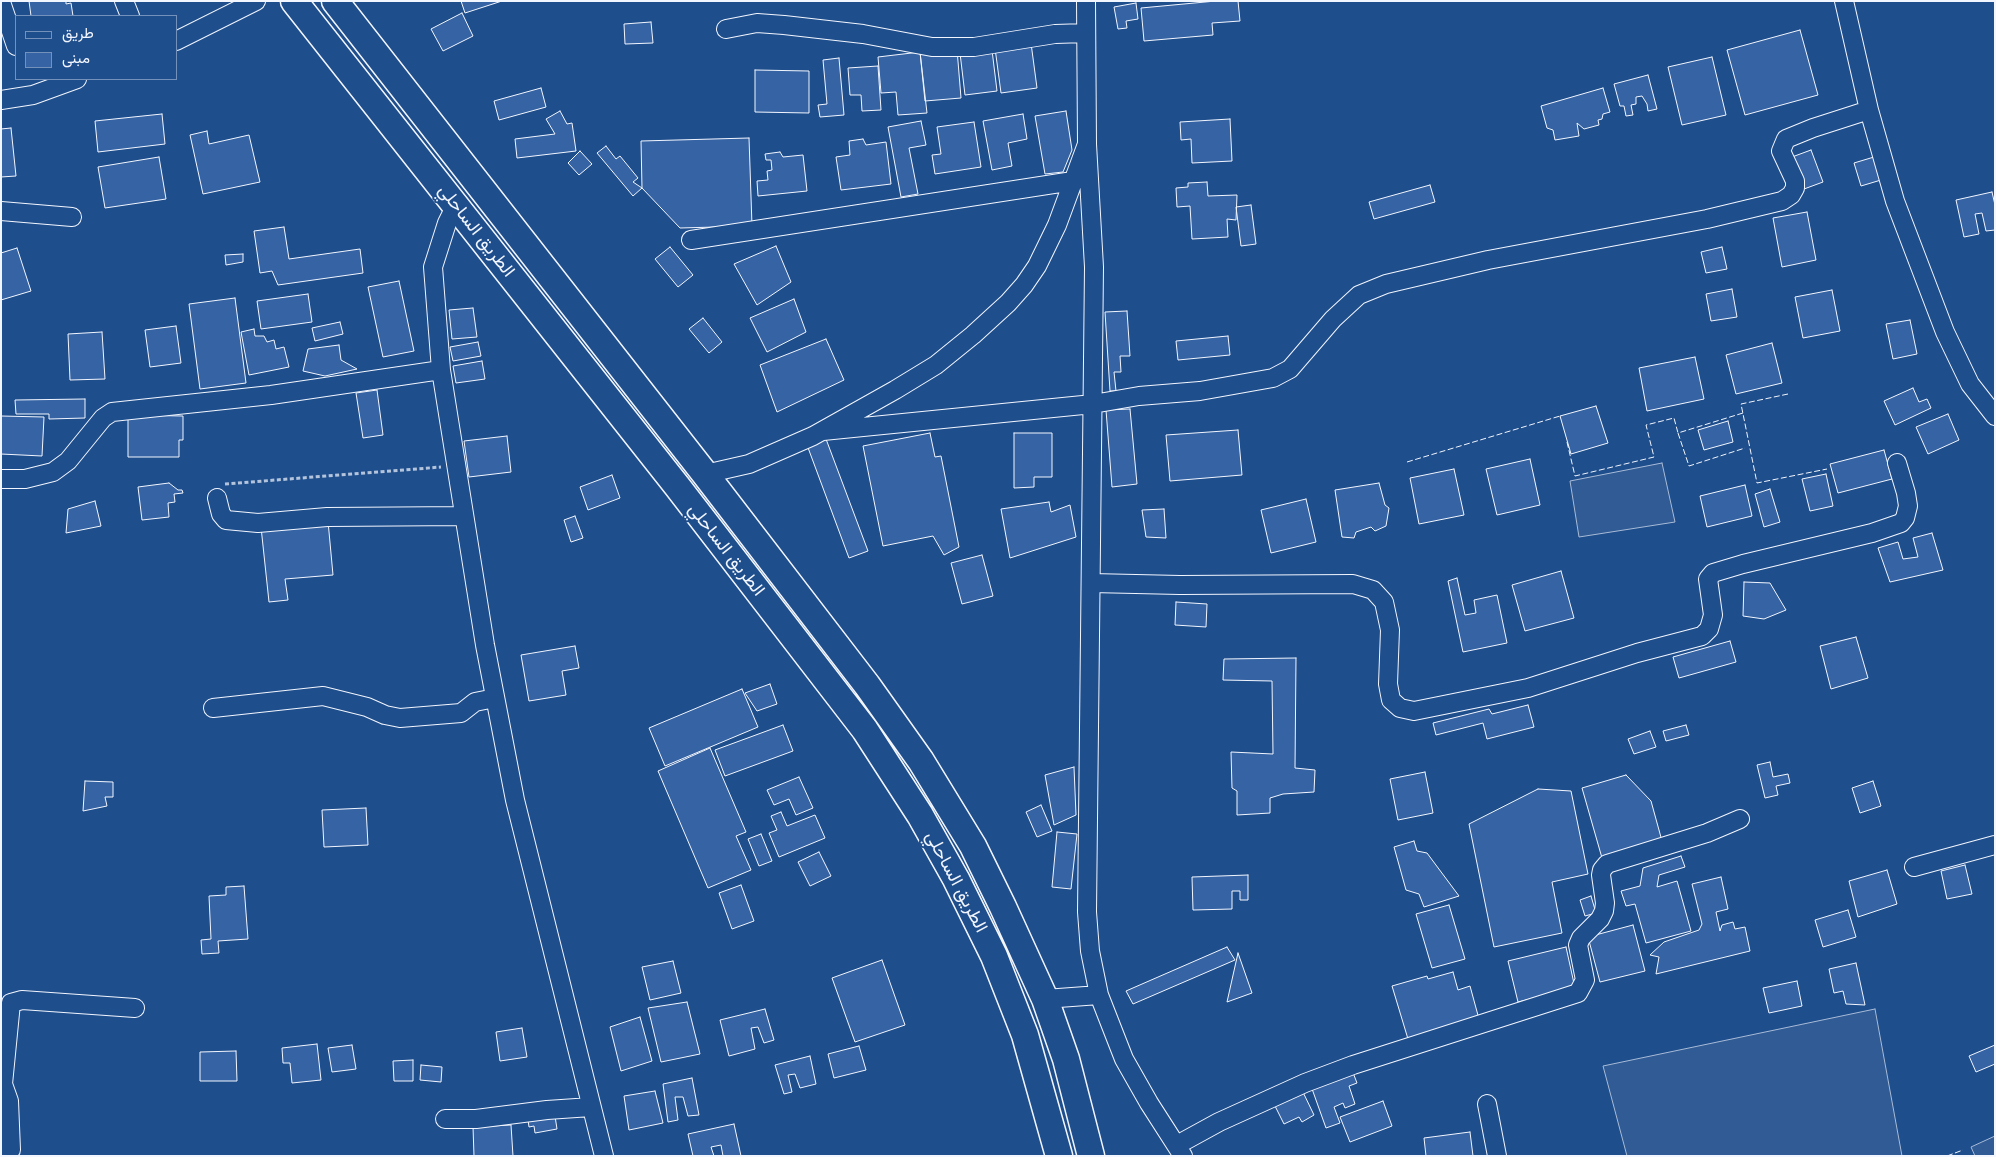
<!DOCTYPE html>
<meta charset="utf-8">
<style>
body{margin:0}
#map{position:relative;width:1996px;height:1157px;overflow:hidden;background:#1f4e8c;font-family:Arial,Vazirmatn,sans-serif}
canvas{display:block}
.frame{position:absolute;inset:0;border:2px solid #f2f6ff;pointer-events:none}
.legend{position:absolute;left:15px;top:15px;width:162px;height:65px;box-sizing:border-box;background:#1f4e8c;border:1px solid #7391ba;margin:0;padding:6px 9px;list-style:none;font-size:15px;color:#f2f6ff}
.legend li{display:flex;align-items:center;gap:10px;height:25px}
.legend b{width:25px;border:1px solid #7391ba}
</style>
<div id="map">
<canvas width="1996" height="1157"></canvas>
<div class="frame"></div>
<ul class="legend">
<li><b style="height:6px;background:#1f4e8c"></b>طريق</li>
<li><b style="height:14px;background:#3563a3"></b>مبنى</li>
</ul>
</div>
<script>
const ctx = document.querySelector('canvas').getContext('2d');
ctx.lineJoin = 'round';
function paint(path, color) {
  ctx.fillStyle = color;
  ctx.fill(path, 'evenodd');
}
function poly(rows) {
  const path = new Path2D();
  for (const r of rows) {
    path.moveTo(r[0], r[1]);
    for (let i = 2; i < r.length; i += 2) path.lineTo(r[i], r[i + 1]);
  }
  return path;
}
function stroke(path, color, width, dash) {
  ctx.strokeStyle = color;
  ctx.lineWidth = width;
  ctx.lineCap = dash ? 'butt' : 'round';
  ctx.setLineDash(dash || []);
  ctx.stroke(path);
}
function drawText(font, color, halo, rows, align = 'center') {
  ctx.font = font + ' Arial,Vazirmatn,sans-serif';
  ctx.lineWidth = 4;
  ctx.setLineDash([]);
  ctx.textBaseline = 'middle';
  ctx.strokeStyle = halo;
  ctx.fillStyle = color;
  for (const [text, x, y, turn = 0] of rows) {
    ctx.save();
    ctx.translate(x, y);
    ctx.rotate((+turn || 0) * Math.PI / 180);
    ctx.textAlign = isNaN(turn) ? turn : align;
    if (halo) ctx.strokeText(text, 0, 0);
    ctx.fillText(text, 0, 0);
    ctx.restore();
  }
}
const built = poly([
 [1662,463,1675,522,1579,537,1570,481,1662,463],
 [1875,1009,1902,1156,1627,1156,1603,1066,1875,1009],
 [1995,1136,1995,1156,1975,1156,1971,1147,1995,1136]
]);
const building = poly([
 [29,1,66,1,66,4,71,3,73,16,31,16,29,1],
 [461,1,502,1,465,13,461,1],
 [1216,1,1238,1,1240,21,1212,23,1213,35,1144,41,1141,8,1216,1],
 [1136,3,1138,19,1126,21,1127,28,1118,29,1114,7,1136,3],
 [462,13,473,36,443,51,431,29,462,13],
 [651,22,653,43,625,44,624,24,651,22],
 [1800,30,1818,95,1745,115,1727,50,1800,30],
 [1031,43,1037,88,1001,93,995,48,1031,43],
 [957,49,961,98,925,101,920,52,957,49],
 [992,50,997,91,965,95,960,53,992,50],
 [920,52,927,113,898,115,896,92,881,93,878,57,920,52],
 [1712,57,1726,115,1682,125,1668,67,1712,57],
 [839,58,844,115,820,117,818,105,827,104,823,60,839,58],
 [878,66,881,110,862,111,861,95,850,95,848,68,878,66],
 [755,70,809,71,809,113,755,112,755,70],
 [1648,75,1657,109,1648,111,1647,104,1642,96,1636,97,1636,104,1631,105,1633,115,1626,116,1624,106,1620,106,1614,84,1648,75],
 [541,88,546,107,499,120,494,101,541,88],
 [1603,88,1610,112,1603,114,1602,119,1598,120,1599,125,1584,129,1577,123,1579,136,1555,140,1553,130,1547,128,1541,106,1603,88],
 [560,111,567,124,572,123,576,151,517,158,515,139,555,134,546,119,560,111],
 [1066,111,1072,150,1063,172,1045,174,1035,116,1066,111],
 [162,114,165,144,98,152,95,121,162,114],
 [1023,114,1027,139,1008,143,1012,166,992,170,983,121,1023,114],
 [1230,119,1232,161,1192,163,1191,139,1181,140,1180,122,1230,119],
 [921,121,926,145,909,148,918,194,901,197,888,127,921,121],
 [974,122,981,167,935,174,932,155,941,154,937,127,974,122],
 [11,128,16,176,1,177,1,129,11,128],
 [207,131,209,144,249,135,260,182,203,194,190,135,207,131],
 [749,138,752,226,680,228,642,188,641,141,749,138],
 [863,139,866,145,886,142,891,184,841,190,836,157,850,155,849,141,863,139],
 [606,146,616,159,620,156,638,178,633,182,642,188,633,196,597,153,606,146],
 [1811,150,1823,182,1804,189,1792,157,1811,150],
 [580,151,592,164,579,175,568,163,580,151],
 [780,152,783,157,803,155,807,191,758,196,757,181,768,180,767,171,772,170,771,160,766,160,765,154,780,152],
 [159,157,166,199,105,208,98,167,159,157],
 [1874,157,1881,180,1861,186,1854,163,1874,157],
 [1207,182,1208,196,1237,195,1236,220,1227,219,1228,237,1192,239,1190,206,1177,207,1176,188,1188,187,1188,183,1207,182],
 [1430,185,1435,202,1374,219,1369,202,1430,185],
 [1992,192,1995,205,1995,230,1986,231,1982,213,1975,214,1979,234,1964,237,1956,200,1992,192],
 [1251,205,1256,244,1241,246,1236,207,1251,205],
 [1807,212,1816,260,1782,267,1773,218,1807,212],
 [284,227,289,259,360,249,363,273,278,285,272,271,260,273,254,231,284,227],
 [776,246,791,282,757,305,734,264,776,246],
 [670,247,693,275,678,287,655,259,670,247],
 [1722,247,1727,269,1706,273,1701,252,1722,247],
 [17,248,31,291,1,300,1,253,17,248],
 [243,254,243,262,226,265,225,255,243,254],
 [399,281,414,351,383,357,368,287,399,281],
 [1732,289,1737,317,1711,321,1706,294,1732,289],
 [1832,290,1840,331,1803,338,1795,297,1832,290],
 [308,294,312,322,261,329,257,301,308,294],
 [235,298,246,383,200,389,189,304,235,298],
 [794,299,806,332,767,352,750,318,794,299],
 [473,308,477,337,452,339,449,310,473,308],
 [1127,311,1130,356,1120,356,1121,372,1114,372,1116,391,1110,391,1105,312,1127,311],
 [703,318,722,342,709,353,689,329,703,318],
 [1910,320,1917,354,1893,359,1886,324,1910,320],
 [340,322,343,334,315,341,312,328,340,322],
 [176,326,181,363,150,367,145,330,176,326],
 [254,329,255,336,264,336,267,342,274,340,276,349,284,347,289,367,249,375,241,332,254,329],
 [102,332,105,379,70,380,68,334,102,332],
 [1228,336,1230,355,1178,360,1176,341,1228,336],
 [826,339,844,380,777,412,760,365,826,339],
 [478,342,481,356,453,361,450,347,478,342],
 [1772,343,1782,383,1736,394,1726,355,1772,343],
 [339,345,341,360,357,369,325,376,303,371,308,349,339,345],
 [1695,357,1704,399,1647,411,1639,368,1695,357],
 [482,361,485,379,456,383,453,366,482,361],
 [1913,388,1919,402,1927,399,1931,408,1895,425,1884,401,1913,388],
 [377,390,383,435,363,438,356,393,377,390],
 [85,399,85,418,49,419,49,414,16,414,15,400,85,399],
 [1596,406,1608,443,1571,454,1560,416,1596,406],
 [1130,409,1137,484,1112,487,1106,410,1130,409],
 [1948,414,1959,440,1928,454,1916,427,1948,414],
 [128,415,183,416,183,440,179,440,179,457,128,457,128,415],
 [1,416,44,417,42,456,1,454,1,416],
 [1728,421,1733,442,1704,450,1698,430,1728,421],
 [1238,430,1242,475,1170,481,1166,435,1238,430],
 [930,433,935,457,941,456,959,547,944,555,933,536,883,546,863,446,930,433],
 [1014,433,1052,433,1052,477,1034,477,1034,487,1014,488,1014,433],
 [507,436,511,472,469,477,464,441,507,436],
 [826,439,868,551,849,558,807,445,826,439],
 [1884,450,1892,479,1838,493,1830,464,1884,450],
 [1530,459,1540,505,1497,515,1486,469,1530,459],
 [1454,469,1464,515,1419,524,1410,478,1454,469],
 [1826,474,1833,506,1810,511,1802,479,1826,474],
 [612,475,620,498,588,510,580,487,612,475],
 [169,483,178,490,182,490,183,493,174,494,175,502,168,503,169,517,142,520,138,487,169,483],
 [1379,483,1385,505,1389,508,1386,526,1375,531,1371,527,1356,532,1354,538,1342,537,1335,490,1379,483],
 [1745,485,1752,516,1707,527,1700,496,1745,485],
 [1770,489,1780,522,1764,527,1755,494,1770,489],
 [1306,499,1316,542,1271,553,1261,510,1306,499],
 [95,501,101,526,66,533,68,509,95,501],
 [1049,502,1051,512,1070,505,1076,537,1010,558,1001,509,1049,502],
 [1164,509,1166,538,1146,537,1142,510,1164,509],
 [575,516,583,538,571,542,564,520,575,516],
 [328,521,333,575,285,579,288,600,269,602,261,527,328,521],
 [1932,533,1943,570,1890,582,1878,548,1898,542,1903,559,1918,557,1913,538,1932,533],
 [982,555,993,596,962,604,951,563,982,555],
 [1561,571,1574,618,1525,631,1512,585,1561,571],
 [1457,578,1465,615,1476,613,1474,600,1497,595,1507,643,1463,652,1448,581,1457,578],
 [1744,582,1770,583,1786,610,1764,619,1743,616,1744,582],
 [1176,602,1207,604,1206,627,1175,625,1176,602],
 [1856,637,1868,678,1831,689,1820,646,1856,637],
 [1730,641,1736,662,1679,678,1673,657,1730,641],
 [575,646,579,668,562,671,566,695,529,701,521,655,575,646],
 [1296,658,1295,768,1315,770,1314,792,1283,794,1270,798,1270,813,1237,815,1237,791,1232,788,1231,752,1273,754,1272,681,1223,680,1224,659,1296,658],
 [770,684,777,704,757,711,745,693,770,684],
 [742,689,758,727,665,766,649,728,742,689],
 [1528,705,1534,727,1487,739,1483,723,1436,735,1433,723,1489,709,1492,714,1528,705],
 [783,725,793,751,725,776,715,750,783,725],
 [1686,725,1689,735,1666,741,1663,731,1686,725],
 [1650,731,1656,747,1634,754,1628,739,1650,731],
 [710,748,746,832,736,836,751,870,708,888,658,771,710,748],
 [1770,762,1773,777,1788,774,1790,783,1776,786,1778,795,1765,798,1757,765,1770,762],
 [1074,767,1076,815,1054,825,1045,775,1074,767],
 [1425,772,1433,813,1398,820,1390,779,1425,772],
 [1626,775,1651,801,1662,841,1602,858,1582,788,1626,775],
 [799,777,813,808,796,815,789,799,774,805,767,790,799,777],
 [85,781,113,782,113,797,105,797,107,806,83,811,85,781],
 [1873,781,1881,806,1860,813,1852,788,1873,781],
 [1538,789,1571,791,1588,874,1552,882,1562,933,1494,947,1469,824,1538,789],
 [1041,805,1052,831,1037,837,1026,812,1041,805],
 [366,808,368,845,324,847,322,810,366,808],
 [781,812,787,826,815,815,825,838,779,857,769,833,777,830,771,816,781,812],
 [1057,832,1077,834,1071,889,1052,887,1057,832],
 [761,834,772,861,759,866,748,839,761,834],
 [1414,841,1417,851,1427,853,1459,896,1424,907,1419,894,1406,890,1394,847,1414,841],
 [819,852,831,876,810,886,798,862,819,852],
 [1681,856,1685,867,1659,875,1657,887,1677,881,1691,931,1646,943,1635,904,1626,906,1621,891,1640,886,1643,868,1681,856],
 [1965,865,1972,894,1947,899,1941,871,1965,865],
 [1887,870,1897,904,1858,917,1849,881,1887,870],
 [1248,875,1248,900,1240,900,1240,891,1232,891,1232,909,1193,910,1192,877,1248,875],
 [1721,877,1728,909,1716,912,1720,931,1722,925,1733,922,1735,929,1745,927,1750,951,1656,974,1659,957,1650,955,1664,942,1699,930,1702,924,1692,884,1721,877],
 [741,885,754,921,732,929,719,893,741,885],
 [244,886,248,939,218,941,219,953,202,954,201,940,211,939,209,896,226,895,226,887,244,886],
 [1591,896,1596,913,1585,916,1580,900,1591,896],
 [1449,905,1465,959,1432,968,1416,914,1449,905],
 [1848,910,1856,937,1823,947,1815,920,1848,910],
 [1633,925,1645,971,1600,982,1588,937,1633,925],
 [1227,947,1235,960,1133,1004,1126,991,1227,947],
 [1566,947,1575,988,1518,1002,1508,961,1566,947],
 [1238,953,1252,993,1227,1002,1238,953],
 [882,960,905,1025,855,1042,832,978,882,960],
 [673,961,681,993,650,1000,642,967,673,961],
 [1856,963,1865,1005,1846,1004,1843,991,1834,993,1829,969,1856,963],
 [1453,972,1458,990,1470,986,1479,1019,1408,1039,1392,986,1427,976,1428,979,1453,972],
 [1797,981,1802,1006,1769,1013,1763,988,1797,981],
 [687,1002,700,1054,661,1062,648,1008,687,1002],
 [765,1009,774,1040,764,1043,758,1027,751,1028,755,1049,729,1056,720,1020,765,1009],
 [640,1017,652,1061,621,1071,610,1027,640,1017],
 [522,1028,527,1057,500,1061,496,1032,522,1028],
 [317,1044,321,1080,292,1083,290,1063,283,1063,282,1048,317,1044],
 [352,1045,356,1069,332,1072,328,1048,352,1045],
 [1995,1045,1995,1064,1976,1072,1969,1056,1995,1045],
 [859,1046,866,1070,834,1078,828,1054,859,1046],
 [236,1051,237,1081,200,1081,200,1052,236,1051],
 [810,1056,816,1084,800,1088,795,1074,788,1075,792,1092,784,1094,775,1065,810,1056],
 [413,1060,413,1081,394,1081,393,1061,413,1060],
 [421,1065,442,1067,441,1082,420,1080,421,1065],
 [1352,1070,1357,1083,1349,1086,1355,1104,1345,1108,1343,1103,1334,1107,1340,1123,1326,1128,1311,1086,1352,1070],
 [692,1078,699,1115,688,1116,683,1097,675,1097,678,1120,668,1122,663,1084,692,1078],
 [1301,1088,1314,1115,1302,1122,1299,1117,1284,1124,1273,1102,1301,1088],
 [655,1091,663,1123,629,1130,624,1096,655,1091],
 [1383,1101,1392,1126,1350,1142,1340,1117,1383,1101],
 [555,1116,557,1129,535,1133,534,1126,529,1127,528,1120,555,1116],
 [734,1124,741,1156,723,1156,721,1145,711,1147,714,1156,693,1156,688,1134,734,1124],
 [511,1125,513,1156,474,1156,473,1127,511,1125],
 [1470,1132,1473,1156,1426,1156,1424,1138,1470,1132]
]);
const path = poly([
 [225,484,441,467]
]);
const minor = poly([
 [124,1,130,16],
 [1844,1,1869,110,1895,201,1945,332,1970,384,1995,416],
 [1,2,16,46],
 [726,29,757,23,784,25,863,34,932,47,974,47,1055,34,1086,33],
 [176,41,256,1],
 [1,100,33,95,77,79],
 [1087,144,1094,267,1087,912,1090,951,1099,995,1124,1059,1149,1103,1183,1156],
 [456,205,447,223,433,267,441,370,485,645,515,800,604,1156],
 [1,211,72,217],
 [691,240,1073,181],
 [823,431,1093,404,1139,396,1200,391,1273,378,1290,369,1333,319,1359,295,1386,284,1488,260,1707,219,1782,201,1791,195,1795,188,1795,181,1781,151,1786,139,1813,128,1869,110],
 [705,474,749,464,813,436,895,390,936,365,973,335,1008,303,1024,285,1037,266,1057,225,1087,144,1086,1],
 [1,479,25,479,53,472,68,461,103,418,112,412,271,395,441,370],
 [217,498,221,514,226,520,258,523,327,517,464,516],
 [1091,583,1180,585,1353,584,1373,590,1384,602,1390,630,1388,684,1391,700,1400,708,1414,711,1528,688,1637,653,1702,636,1709,629,1713,615,1708,579,1713,573,1743,564,1872,533,1901,523,1905,518,1908,506,1906,493,1897,463],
 [213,708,323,696,367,707,385,715,400,718,461,713,475,702,495,698],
 [1914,867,1995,845],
 [1045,999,1099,995],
 [1487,1104,1497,1156],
 [445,1119,476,1119,547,1110,591,1107],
 [1177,1145,1219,1122,1305,1083,1353,1065,1578,993,1585,980,1578,945,1581,938,1600,919,1604,911,1605,903,1601,875,1602,870,1607,864,1707,833,1740,819],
 [1,1150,11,1150,9,1101,3,1084,11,1003,22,1000,135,1008]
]);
const highway = poly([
 [294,1,677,486,865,730,920,815,956,879,994,956,1025,1035,1059,1156],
 [335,1,705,474,867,685,921,761,973,846,1003,907,1045,999,1066,1059,1091,1156]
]);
const fence = poly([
 [1788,394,1741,404,1757,483,1827,469],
 [1743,413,1678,433,1689,466,1745,448],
 [1567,442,1575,476,1654,457,1646,425,1674,418,1678,433],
 [1407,462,1560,416,1560,418],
 [1947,1156,1963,1150]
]);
const streetNames = [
 ["الطريق الساحلي",476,231,52],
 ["الطريق الساحلي",726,550,52],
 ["الطريق الساحلي",956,882,62]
];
paint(built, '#305b95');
stroke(built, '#a8bbd7', 1);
paint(building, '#3563a3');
stroke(building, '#f2f6ff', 1);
stroke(minor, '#f2f6ff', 20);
stroke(highway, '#f2f6ff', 29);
stroke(path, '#b3c4dc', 3, [4, 2.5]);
stroke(minor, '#1f4e8c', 18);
stroke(highway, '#1f4e8c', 26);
stroke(fence, '#f2f6ff', 1, [6, 2.5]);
drawText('18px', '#f2f6ff', '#1f4e8c', streetNames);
</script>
